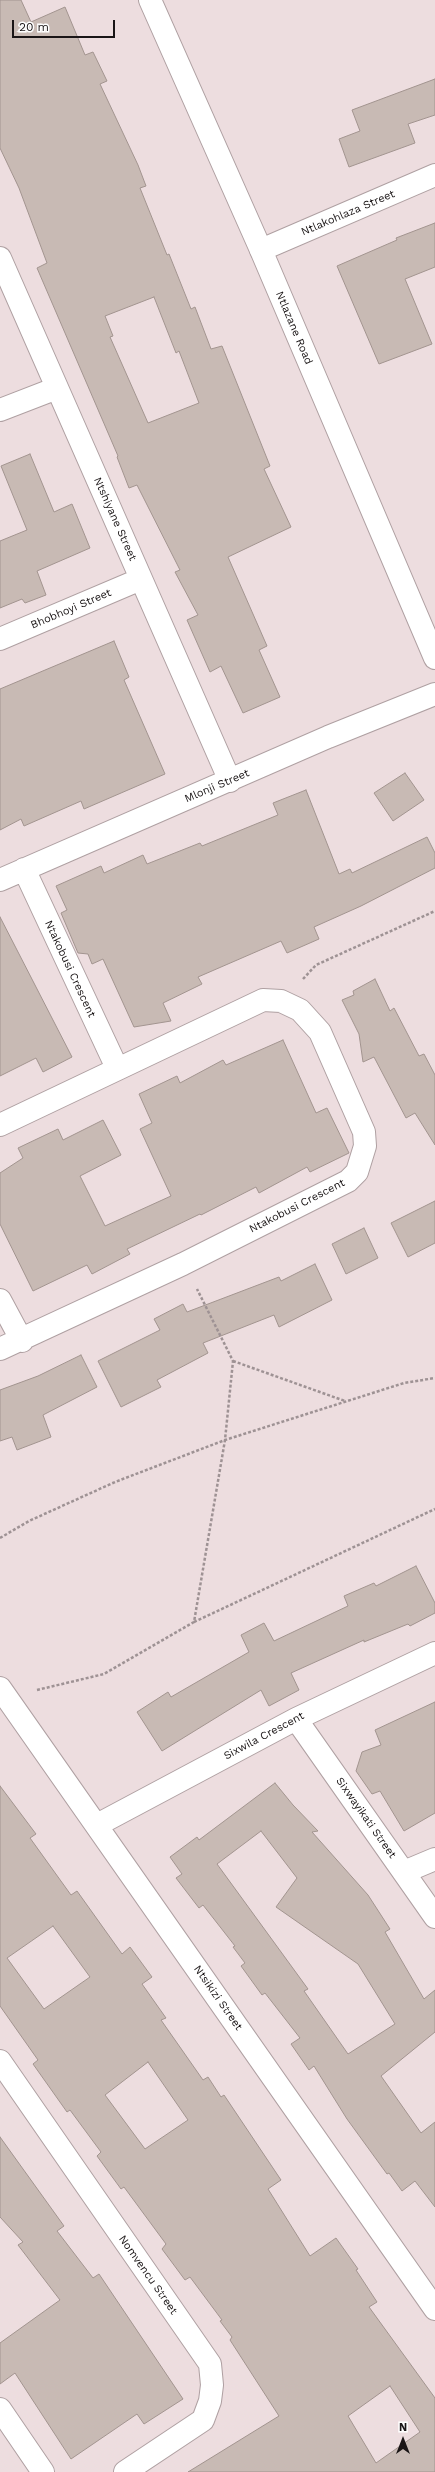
<!DOCTYPE html>
<style>
body{margin:0}
#map{position:relative;width:435px;height:2472px;overflow:hidden;background:#eddddf;font-family:"Work Sans",sans-serif}
canvas{display:block}
.north{position:absolute;left:383px;top:2420px;width:40px;height:40px;-webkit-text-stroke:3px #fff;paint-order:stroke;rotate:0deg;font-size:11px;font-weight:700;line-height:16px;text-align:center;color:#1a1516}
.north::after{content:'';display:block;margin:auto;width:14px;height:18px;background:#1a1516;clip-path:polygon(50% 0,100% 100%,50% 72%,0 100%)}
.scale{position:absolute;left:12px;top:20px;width:103px;height:18px;box-sizing:border-box;border:2px solid #1a1516;border-top:0;padding-left:5px;font-size:12px;line-height:14px;white-space:nowrap;color:#1a1516;-webkit-text-stroke:3px #fff;paint-order:stroke}
</style>
<div id="map">
<canvas width="435" height="2472"></canvas>
<div class="north">N</div>
<div class="scale">20 m</div>
</div>
<script>
const ctx = document.querySelector('canvas').getContext('2d');
ctx.lineJoin = 'round';
function paint(path, color) {
  ctx.fillStyle = color;
  ctx.fill(path, 'evenodd');
}
function poly(rows) {
  const path = new Path2D();
  for (const r of rows) {
    path.moveTo(r[0], r[1]);
    for (let i = 2; i < r.length; i += 2) path.lineTo(r[i], r[i + 1]);
  }
  return path;
}
function stroke(path, color, width, dash) {
  ctx.strokeStyle = color;
  ctx.lineWidth = width;
  ctx.lineCap = dash ? 'butt' : 'round';
  ctx.setLineDash(dash || []);
  ctx.stroke(path);
}
function drawText(font, color, halo, rows, align = 'center') {
  ctx.font = font + ' "Work Sans",sans-serif';
  ctx.lineWidth = 3;
  ctx.setLineDash([]);
  ctx.textBaseline = 'middle';
  ctx.strokeStyle = halo;
  ctx.fillStyle = color;
  for (const [text, x, y, turn = 0] of rows) {
    ctx.save();
    ctx.translate(x, y);
    ctx.rotate((+turn || 0) * Math.PI / 180);
    ctx.textAlign = isNaN(turn) ? turn : align;
    if (halo) ctx.strokeText(text, 0, 0);
    ctx.fillText(text, 0, 0);
    ctx.restore();
  }
}
const building = poly([
 [0,0,21,0,31,22,65,7,85,55,93,52,107,81,100,84,138,165,146,186,140,188,167,255,169,254,191,309,195,307,211,349,222,346,270,466,264,469,291,527,228,557,267,646,259,650,280,697,243,713,221,666,210,672,187,620,198,615,175,572,180,570,137,485,129,488,117,457,118,456,37,268,47,263,19,188,0,148,0,0],
 [154,297,176,353,179,351,199,403,148,423,110,337,113,336,105,316,154,297],
 [435,79,435,115,408,124,415,143,349,167,339,139,360,131,352,110,435,79],
 [435,223,435,267,405,279,432,344,379,364,337,266,397,240,396,238,435,223],
 [30,454,54,512,72,504,90,548,37,571,46,595,25,603,22,599,0,608,0,541,27,530,1,466,30,454],
 [114,641,129,677,124,680,165,774,84,809,81,801,24,826,21,819,0,830,0,689,114,641],
 [405,773,424,800,393,821,374,793,405,773],
 [306,790,339,874,350,869,352,873,427,837,435,853,435,868,361,906,314,927,319,939,287,953,281,941,198,977,202,984,163,1003,171,1021,134,1027,103,959,92,964,88,954,78,953,61,913,67,910,56,886,101,866,104,873,143,855,147,864,200,843,202,846,278,815,273,803,306,790],
 [0,917,72,1057,43,1072,36,1058,0,1076,0,917],
 [375,979,390,1011,394,1008,419,1056,424,1054,435,1075,435,1145,415,1113,406,1118,374,1057,363,1062,359,1034,342,1000,354,995,353,991,375,979],
 [283,1040,316,1113,327,1108,349,1153,310,1172,307,1167,259,1193,256,1187,201,1215,200,1214,127,1249,130,1254,92,1274,87,1265,33,1291,0,1224,0,1173,23,1158,18,1148,58,1129,63,1140,103,1120,121,1155,80,1176,105,1226,171,1196,140,1129,152,1123,139,1094,177,1076,180,1083,223,1060,226,1065,283,1040],
 [435,1201,435,1243,408,1257,391,1223,435,1201],
 [364,1228,378,1258,346,1274,332,1244,364,1228],
 [315,1264,332,1300,279,1327,274,1315,203,1343,208,1353,157,1380,161,1387,121,1407,98,1361,160,1330,154,1319,183,1304,187,1312,279,1277,281,1281,315,1264],
 [81,1355,97,1387,43,1415,51,1437,17,1450,12,1437,0,1441,0,1390,38,1376,81,1355],
 [416,1566,435,1603,435,1613,410,1626,408,1624,364,1642,364,1640,291,1673,299,1690,269,1706,261,1690,162,1751,137,1712,168,1692,171,1697,249,1652,241,1635,264,1623,274,1641,348,1606,344,1596,374,1583,376,1586,416,1566],
 [435,1702,435,1813,404,1831,380,1791,372,1794,356,1771,362,1752,381,1745,375,1730,435,1702],
 [275,1783,293,1805,318,1831,312,1832,368,1895,390,1929,385,1932,424,1999,435,1990,435,2032,381,2076,421,2133,435,2122,435,2207,415,2181,402,2191,389,2173,387,2174,347,2119,314,2066,309,2070,291,2044,300,2038,265,1993,262,1995,241,1966,245,1963,233,1947,235,1946,203,1905,199,1908,176,1878,182,1874,170,1857,197,1837,199,1840,275,1783],
 [261,1831,297,1878,276,1907,358,1964,395,2024,348,2054,304,1991,308,1989,217,1864,261,1831],
 [0,1786,36,1834,30,1838,71,1895,77,1891,122,1954,130,1947,152,1977,142,1984,166,2018,161,2020,203,2080,208,2077,221,2097,224,2095,281,2180,268,2189,310,2256,336,2238,358,2269,356,2270,377,2302,369,2307,435,2398,435,2472,188,2472,279,2416,230,2340,232,2337,220,2321,222,2320,190,2277,185,2280,162,2249,166,2244,124,2187,121,2189,97,2156,101,2152,70,2110,67,2112,33,2064,38,2060,0,2006,0,1786],
 [53,1926,90,1977,44,2009,7,1958,53,1926],
 [148,2062,188,2120,145,2149,105,2095,148,2062],
 [390,2386,420,2432,376,2463,348,2416,390,2386],
 [0,2137,64,2226,57,2231,93,2278,99,2274,183,2399,144,2424,137,2414,71,2459,15,2373,0,2384,0,2343,60,2300,18,2245,23,2242,0,2217,0,2137]
]);
const path = poly([
 [303,979,316,965,435,911],
 [233,1361,345,1401],
 [0,1538,29,1521,115,1482,225,1440,404,1383,435,1378],
 [194,1622,435,1509],
 [37,1690,104,1674,194,1622,225,1440,233,1361,197,1289]
]);
const street = poly([
 [261,250,435,175],
 [0,258,230,781],
 [0,410,57,388],
 [0,639,141,579],
 [24,869,117,1068],
 [0,880,328,737,435,694],
 [0,1125,263,1000,281,1001,300,1010,320,1032,364,1132,365,1146,357,1172,348,1181,183,1264,0,1349],
 [0,1300,22,1341],
 [0,1688,435,2309],
 [296,1719,435,1917],
 [97,1825,296,1719,435,1653],
 [404,1872,435,1859],
 [0,2061,210,2364,212,2385,210,2401,203,2420,125,2472],
 [0,2409,43,2472]
]);
const secondary = poly([
 [150,0,261,250,435,658]
]);
const streetNames = [
 ["Ntlakohlaza Street",348,213,-23],
 ["Ntlazane Road",294,328,67],
 ["Ntshiyane Street",115,519,66],
 ["Bhobhoyi Street",71,609,-23],
 ["Mlonji Street",217,786,-23],
 ["Ntakobusi Crescent",70,969,65],
 ["Ntakobusi Crescent",297,1206,-27],
 ["Sixwila Crescent",264,1736,-28],
 ["Sixwayikati Street",366,1818,55],
 ["Ntsikizi Street",218,1998,55],
 ["Nomvencu Street",148,2275,55]
];
paint(building, '#c8bab4');
stroke(building, '#a2948f', 1);
stroke(street, '#afa0a2', 24);
stroke(secondary, '#afa0a2', 24);
stroke(path, '#9e9294', 2.5, [3, 2]);
stroke(street, '#fff', 22);
stroke(secondary, '#fff', 22);
drawText('11px', '#1a1516', '#fff', streetNames);
</script>
